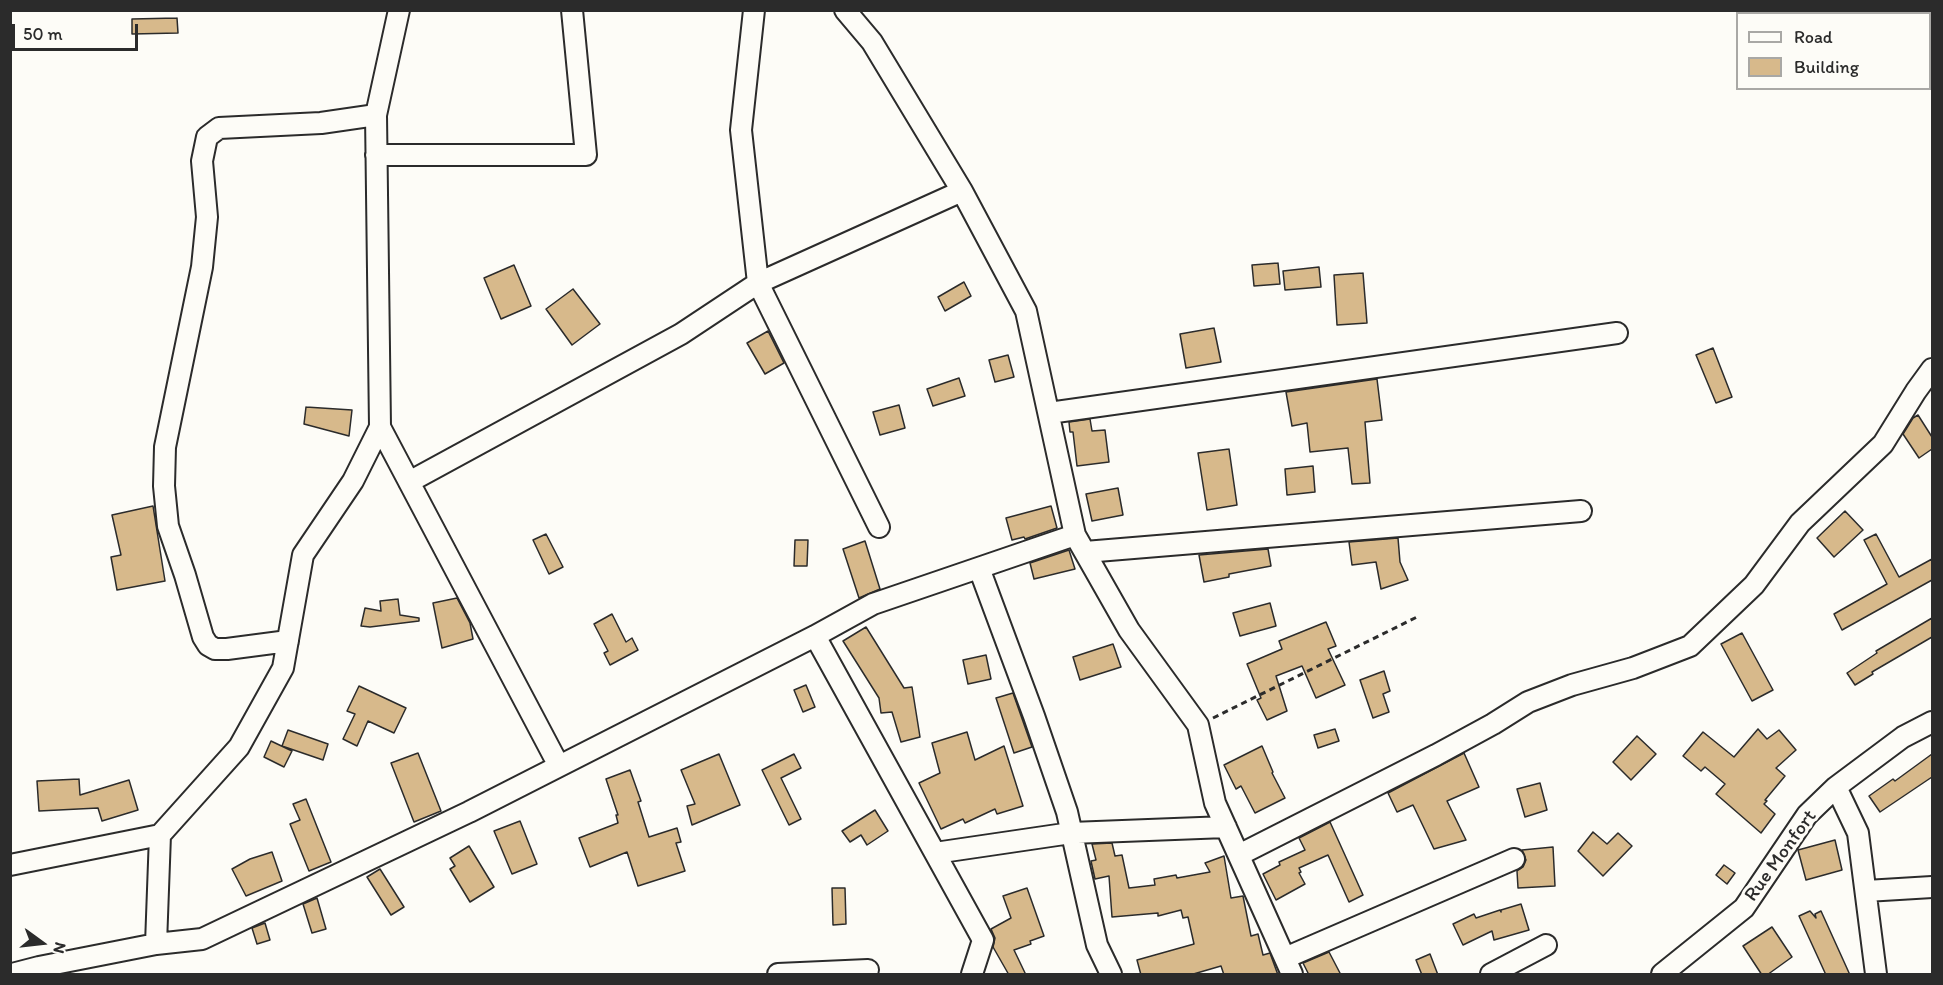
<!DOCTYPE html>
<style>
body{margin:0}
#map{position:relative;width:1943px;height:985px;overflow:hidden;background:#fdfcf7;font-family:Itim,sans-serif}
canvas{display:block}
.frame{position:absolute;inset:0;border:12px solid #2b2b2b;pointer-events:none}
.legend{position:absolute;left:1736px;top:12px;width:195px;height:78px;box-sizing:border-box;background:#fdfcf7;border:2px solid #a9a8a5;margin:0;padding:8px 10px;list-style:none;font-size:18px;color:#2b2b2b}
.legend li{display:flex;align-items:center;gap:12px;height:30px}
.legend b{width:30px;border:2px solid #a9a8a5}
.north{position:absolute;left:12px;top:913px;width:60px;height:60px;-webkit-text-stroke:4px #fdfcf7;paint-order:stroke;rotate:105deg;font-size:16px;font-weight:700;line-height:24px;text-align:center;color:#2b2b2b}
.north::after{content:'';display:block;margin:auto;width:21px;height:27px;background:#2b2b2b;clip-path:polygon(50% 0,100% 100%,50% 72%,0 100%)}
.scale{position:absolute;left:12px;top:24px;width:126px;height:27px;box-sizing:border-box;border:3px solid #2b2b2b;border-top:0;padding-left:8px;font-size:18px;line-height:21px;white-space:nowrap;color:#2b2b2b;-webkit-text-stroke:4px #fdfcf7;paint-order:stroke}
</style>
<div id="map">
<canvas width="1943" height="985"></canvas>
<div class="frame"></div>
<ul class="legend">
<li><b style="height:8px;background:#fdfcf7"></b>Road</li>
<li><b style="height:16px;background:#d7b98b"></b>Building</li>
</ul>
<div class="north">N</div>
<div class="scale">50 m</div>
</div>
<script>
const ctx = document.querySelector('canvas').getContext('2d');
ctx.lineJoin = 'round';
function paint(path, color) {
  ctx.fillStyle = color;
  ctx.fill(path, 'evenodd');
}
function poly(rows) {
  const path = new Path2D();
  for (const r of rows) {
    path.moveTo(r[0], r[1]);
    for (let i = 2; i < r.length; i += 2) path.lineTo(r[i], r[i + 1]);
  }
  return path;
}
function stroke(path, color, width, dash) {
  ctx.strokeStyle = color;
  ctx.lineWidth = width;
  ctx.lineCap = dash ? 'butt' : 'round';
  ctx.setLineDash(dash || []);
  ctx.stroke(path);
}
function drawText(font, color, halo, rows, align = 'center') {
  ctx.font = font + ' Itim,sans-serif';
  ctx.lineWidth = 6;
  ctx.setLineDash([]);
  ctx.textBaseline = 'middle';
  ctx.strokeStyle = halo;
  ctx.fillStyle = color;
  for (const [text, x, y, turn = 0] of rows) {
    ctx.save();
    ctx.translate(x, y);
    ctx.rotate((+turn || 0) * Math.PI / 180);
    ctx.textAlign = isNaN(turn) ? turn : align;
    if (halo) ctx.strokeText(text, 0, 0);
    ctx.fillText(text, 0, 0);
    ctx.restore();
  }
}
const building = poly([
 [177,18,178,33,132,34,132,19,177,18],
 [1278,263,1280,284,1254,286,1252,265,1278,263],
 [514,265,531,306,501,319,484,278,514,265],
 [1319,267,1321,287,1285,290,1283,271,1319,267],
 [1363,273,1367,323,1337,325,1334,275,1363,273],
 [964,282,971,296,945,311,938,297,964,282],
 [573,289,600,324,572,345,546,309,573,289],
 [1214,328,1221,362,1186,368,1180,334,1214,328],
 [768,331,784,363,765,374,747,343,768,331],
 [1713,348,1732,397,1716,403,1696,355,1713,348],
 [1008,355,1014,377,995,382,989,360,1008,355],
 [959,378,965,396,933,406,927,389,959,378],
 [1377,379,1382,420,1365,422,1370,483,1352,484,1348,448,1310,452,1307,423,1292,426,1286,392,1377,379],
 [899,405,905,428,880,435,873,412,899,405],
 [306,407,352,410,349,436,304,424,306,407],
 [1918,415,1932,437,1932,449,1919,458,1903,434,1913,418,1918,415],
 [1090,419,1092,431,1105,430,1109,462,1077,466,1073,432,1070,432,1069,422,1090,419],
 [1229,449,1237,505,1207,510,1198,453,1229,449],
 [1313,466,1315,492,1287,495,1285,469,1313,466],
 [1118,488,1123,515,1092,521,1086,494,1118,488],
 [153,506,165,581,117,590,111,557,121,555,112,515,153,506],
 [1051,506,1057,528,1025,539,1024,537,1012,540,1006,518,1051,506],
 [1845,511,1863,530,1834,557,1817,538,1845,511],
 [546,534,563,567,549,574,533,540,546,534],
 [1876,534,1899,577,1932,559,1932,580,1842,630,1834,614,1887,584,1864,540,1876,534],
 [1398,538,1400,562,1408,580,1381,589,1376,562,1352,565,1349,542,1398,538],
 [795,540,808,540,807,566,794,566,795,540],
 [865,541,880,589,859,598,843,549,865,541],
 [1268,549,1271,566,1229,574,1229,577,1204,582,1199,555,1268,549],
 [1069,550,1075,569,1034,579,1030,563,1069,550],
 [457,598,470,623,473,639,442,648,433,603,457,598],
 [398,599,400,615,419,618,419,621,370,627,361,626,365,608,381,611,380,601,398,599],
 [1270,603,1276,626,1240,636,1233,613,1270,603],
 [612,614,626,642,632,638,638,650,610,665,604,653,608,651,594,624,612,614],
 [1932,618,1932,637,1872,672,1873,674,1855,685,1847,673,1877,653,1876,651,1932,618],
 [1326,622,1336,646,1328,649,1345,685,1316,698,1302,666,1276,676,1287,711,1267,720,1257,700,1261,698,1247,664,1282,649,1279,641,1326,622],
 [866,627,904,688,912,687,920,737,901,742,892,712,881,713,879,698,843,641,866,627],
 [1742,633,1773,690,1752,701,1721,644,1742,633],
 [1113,644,1121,667,1080,680,1073,657,1113,644],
 [986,655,991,679,968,684,963,660,986,655],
 [1384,671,1390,691,1383,694,1389,712,1373,718,1360,680,1384,671],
 [806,685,815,707,803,712,794,690,806,685],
 [359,686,406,708,394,733,368,721,357,746,343,739,355,714,347,711,359,686],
 [1013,693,1032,747,1014,753,996,698,1013,693],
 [1335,729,1339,741,1318,748,1314,735,1335,729],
 [1758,729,1767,739,1779,730,1796,750,1776,768,1785,776,1765,800,1767,801,1764,804,1775,814,1761,833,1716,794,1725,784,1705,767,1701,771,1683,756,1703,732,1734,757,1758,729],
 [288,730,328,744,323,760,282,746,288,730],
 [967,732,975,760,1004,746,1023,806,997,814,995,809,965,823,963,819,941,829,919,783,940,773,932,743,967,732],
 [1637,736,1656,754,1631,780,1613,762,1637,736],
 [271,741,292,751,284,767,264,757,271,741],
 [1262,746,1273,772,1272,773,1285,798,1255,813,1241,786,1236,789,1224,765,1262,746],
 [418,753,441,811,414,822,391,763,418,753],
 [1464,753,1479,787,1447,801,1466,840,1434,849,1413,805,1397,812,1388,793,1464,753],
 [719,754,740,805,692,825,687,806,695,804,681,770,719,754],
 [794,754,801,768,781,778,801,819,789,825,762,770,794,754],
 [1932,754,1932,777,1880,812,1869,796,1893,779,1895,781,1932,754],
 [630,770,641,801,638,802,649,837,677,828,681,842,676,843,685,871,638,886,627,852,590,867,579,838,618,823,616,815,618,815,606,779,630,770],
 [79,779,80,795,129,780,138,810,102,821,98,808,39,811,37,781,79,779],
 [1540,783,1547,810,1525,817,1517,789,1540,783],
 [306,799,331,862,309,871,290,824,300,820,293,804,306,799],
 [875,810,888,831,867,845,861,835,850,842,842,831,875,810],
 [520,821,537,864,512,874,494,831,520,821],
 [1330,822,1363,895,1349,902,1328,855,1299,868,1301,872,1299,873,1305,884,1276,900,1263,874,1280,865,1279,862,1305,850,1299,838,1330,822],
 [1593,832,1607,844,1618,833,1632,846,1603,876,1578,851,1593,832],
 [1835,840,1842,870,1806,880,1798,850,1835,840],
 [1112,843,1115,856,1122,855,1129,888,1155,885,1154,879,1176,875,1177,878,1210,872,1205,863,1224,856,1231,898,1243,896,1251,936,1258,934,1263,955,1270,953,1278,975,1224,975,1221,966,1190,975,1141,975,1137,960,1194,944,1188,917,1183,918,1181,910,1158,916,1158,913,1112,917,1109,876,1095,879,1091,861,1096,860,1092,844,1112,843],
 [469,846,494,887,470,902,450,869,455,866,450,858,469,846],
 [1553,847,1555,886,1518,888,1517,871,1523,867,1526,860,1522,850,1553,847],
 [272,852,282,881,246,896,232,869,250,859,272,852],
 [1724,865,1735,873,1727,884,1716,875,1724,865],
 [380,869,404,907,391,915,367,877,380,869],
 [832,888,845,888,846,924,833,925,832,888],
 [1027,888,1044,936,1030,941,1031,944,1014,950,1026,975,1009,975,993,947,995,938,991,929,1011,918,1003,896,1027,888],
 [317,898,326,929,312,933,303,904,317,898],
 [1521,904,1529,930,1494,940,1492,931,1463,945,1453,924,1474,914,1476,918,1500,910,1501,912,1501,910,1521,904],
 [1810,911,1816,918,1815,914,1821,911,1850,975,1826,975,1799,916,1810,911],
 [265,923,270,940,257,944,252,928,265,923],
 [1772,927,1792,957,1767,975,1762,975,1743,946,1772,927],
 [1329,952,1341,975,1309,975,1303,963,1329,952],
 [1430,954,1438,975,1422,975,1416,960,1430,954]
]);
const path = poly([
 [1213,718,1417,617]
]);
const minor = poly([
 [754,10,741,130,758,283,962,191],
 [845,10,872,42,962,191,1026,311,1075,535,1129,630,1198,725,1215,803,1292,974],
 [376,155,586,155,572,10],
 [1049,413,1617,333],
 [380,427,559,766],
 [409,482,681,334,758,283,879,527],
 [1085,552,1581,511],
 [979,568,1034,716,1067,812,1097,945,1111,974],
 [815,636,983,940,972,974],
 [288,641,227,649,215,649,208,645,203,637,185,575,168,526,164,486,165,447,202,267,207,217,202,161,207,137,219,128,321,123,376,115],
 [1836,787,1858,833,1876,974],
 [935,853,1071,833,1226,827],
 [1239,855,1436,755,1493,724,1528,702,1572,685,1633,668,1690,646,1754,585,1800,523,1883,444,1916,391,1932,369],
 [10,865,160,835,239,747,283,668,303,555,353,481,380,427,376,115,399,10],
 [1866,891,1932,887],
 [156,944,160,835],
 [1285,958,1514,859],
 [12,974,39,967,156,944,202,939,469,812,815,636,873,604,1075,535],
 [778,974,868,970],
 [1491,974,1546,945],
 [1662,974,1744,908,1807,815,1836,787,1903,737,1932,722]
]);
const streetNames = [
 ["Rue Monfort",1781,856,-54]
];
paint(building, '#d7b98b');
stroke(building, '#2b2b2b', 1.5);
stroke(minor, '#2b2b2b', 24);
stroke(path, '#2b2b2b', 3, [6, 4.5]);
stroke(minor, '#fdfcf7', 20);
drawText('20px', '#2b2b2b', '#fdfcf7', streetNames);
</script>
